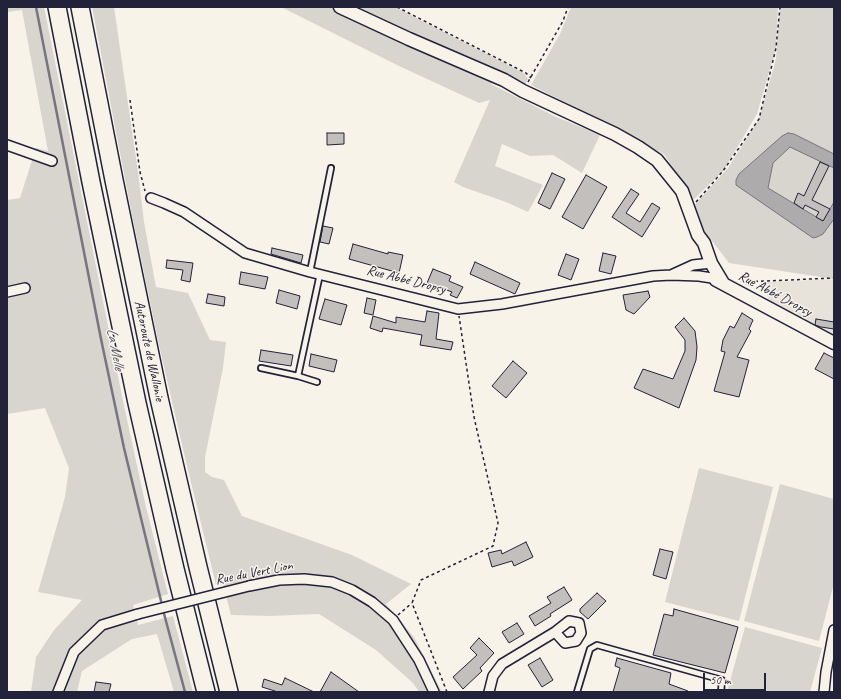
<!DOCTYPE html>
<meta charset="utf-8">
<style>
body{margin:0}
#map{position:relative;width:841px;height:699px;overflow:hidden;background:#f7f3e8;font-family:Caveat,sans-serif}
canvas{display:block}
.frame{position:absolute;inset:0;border:8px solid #22223b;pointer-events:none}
.scale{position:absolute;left:703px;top:673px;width:63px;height:18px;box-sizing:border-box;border:2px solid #22223b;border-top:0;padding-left:5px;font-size:12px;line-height:14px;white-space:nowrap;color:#22223b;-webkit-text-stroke:3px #f7f3e8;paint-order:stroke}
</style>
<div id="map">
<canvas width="841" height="699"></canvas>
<div class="frame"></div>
<div class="scale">50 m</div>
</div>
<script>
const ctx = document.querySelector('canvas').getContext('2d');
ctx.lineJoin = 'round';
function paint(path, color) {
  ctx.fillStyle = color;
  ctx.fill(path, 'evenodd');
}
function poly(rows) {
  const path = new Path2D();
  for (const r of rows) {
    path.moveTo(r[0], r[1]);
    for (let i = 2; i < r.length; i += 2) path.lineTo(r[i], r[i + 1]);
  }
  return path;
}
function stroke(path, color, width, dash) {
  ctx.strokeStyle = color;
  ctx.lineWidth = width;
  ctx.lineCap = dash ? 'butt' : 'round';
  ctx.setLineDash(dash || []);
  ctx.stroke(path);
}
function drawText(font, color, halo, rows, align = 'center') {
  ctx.font = font + ' Caveat,sans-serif';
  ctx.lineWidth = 3;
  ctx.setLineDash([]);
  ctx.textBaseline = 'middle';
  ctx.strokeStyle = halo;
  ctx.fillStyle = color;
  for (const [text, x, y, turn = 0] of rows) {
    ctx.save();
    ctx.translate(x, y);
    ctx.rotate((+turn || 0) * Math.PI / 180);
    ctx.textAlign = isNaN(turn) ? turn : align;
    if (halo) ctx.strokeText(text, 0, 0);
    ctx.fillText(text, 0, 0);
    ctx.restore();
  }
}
const built = poly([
 [834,279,834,342,768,304,767,282]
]);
const green = poly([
 [7,7,44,7,123,401,146,507,168,594,133,605,138,625,173,616,193,692,174,692,157,634,132,639,82,671,77,692,31,692,36,657,54,630,82,600,38,592,65,497,69,468,45,408,7,414,7,200,20,198,36,148,48,151,22,10,7,12],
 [92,7,114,7,138,172,144,222,156,287,188,293,210,340,226,342,223,368,205,457,205,472,212,477,224,480,242,516,352,555,411,584,386,604,414,637,442,692,419,692,413,683,376,650,319,614,270,616,231,615,223,584,216,585,187,466,159,345,132,215],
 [281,7,395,7,524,73,528,79,525,85,497,72,491,84,554,116,600,135,582,173,553,155,530,156,502,144,495,166,543,185,528,212,506,202,463,187,454,182,490,100,479,103,399,66],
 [571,7,778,7,776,48,757,114,723,171,693,200,664,154,531,85,560,34],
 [780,7,834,7,834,279,729,263,689,211,728,168,759,119,776,59],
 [699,468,773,487,739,621,665,602],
 [780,484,834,499,834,583,819,641,744,621],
 [745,627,822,648,810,692,727,692]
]);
const water = poly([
 [788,133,794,134,834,154,834,168,790,147,773,163,768,188,823,221,834,202,834,219,823,234,817,237,813,238,736,185,736,180,739,174,782,136,788,133]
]);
const stream = poly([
 [36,7,101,339,124,448,162,605],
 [163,610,185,692]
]);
const building = poly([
 [327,133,344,133,344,144,327,145,327,133],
 [820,162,829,166,812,200,830,209,823,221,816,217,819,212,805,205,803,209,794,203,798,193,804,196,820,162],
 [552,173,565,179,550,209,538,203,552,173],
 [586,175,607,187,583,229,562,217,586,175],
 [631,189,639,194,626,213,640,222,652,203,660,208,642,237,612,217,631,189],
 [323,226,333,228,329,244,320,242,323,226],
 [353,244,388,254,388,252,403,255,399,273,349,259,353,244],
 [272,248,303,255,301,263,271,254,272,248],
 [603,253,616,256,611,274,599,271,603,253],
 [566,254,579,259,571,280,558,275,566,254],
 [167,260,193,263,190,282,181,280,183,270,166,268,167,260],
 [475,262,520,283,515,294,470,274,475,262],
 [433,269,451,276,449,281,463,287,457,298,450,295,452,292,427,283,433,269],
 [241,272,268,277,265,289,239,284,241,272],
 [279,290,300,296,297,309,276,303,279,290],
 [648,291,650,297,634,314,626,310,623,295,648,291],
 [208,294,225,297,224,306,206,303,208,294],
 [367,298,376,300,373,315,364,313,367,298],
 [325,299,347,305,341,325,319,319,325,299],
 [427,311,439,313,436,339,453,342,451,350,420,345,422,335,383,328,382,332,370,328,373,316,396,323,396,317,425,322,427,311],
 [742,313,753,320,749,329,751,331,737,357,749,360,739,397,714,391,725,352,721,351,723,340,730,326,734,328,742,313],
 [684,318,695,331,697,347,696,360,679,408,634,388,643,369,673,379,685,351,685,340,675,327,684,318],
 [816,319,834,322,834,329,821,327,815,325,816,319],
 [261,350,293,355,291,366,259,361,261,350],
 [824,353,834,358,834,379,815,369,824,353],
 [311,354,337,360,334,372,309,366,311,354],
 [513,361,527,373,506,398,492,386,513,361],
 [526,542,533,557,514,566,512,561,492,567,488,553,501,550,502,554,526,542],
 [660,549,673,552,666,579,653,575,660,549],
 [564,587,572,600,550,614,551,616,535,626,529,616,551,603,547,597,564,587],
 [597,593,606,601,588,619,580,612,580,609,597,593],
 [674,609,738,627,725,673,653,655,664,614,673,616,674,609],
 [517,623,524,634,509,643,502,632,517,623],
 [479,638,494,653,480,668,482,671,463,689,453,677,477,655,470,648,479,638],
 [540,658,553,680,542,687,528,665,540,658],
 [617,658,671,673,669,684,688,691,688,692,613,692,620,668,615,666,617,658],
 [331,672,359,692,320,692,331,672],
 [285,678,314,692,278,692,262,687,264,679,282,685,285,678],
 [96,682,111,684,109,692,94,692,96,682]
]);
const path = poly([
 [397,7,526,73,531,78],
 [528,82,563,21,568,7],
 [130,100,140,172,145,191],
 [696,202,723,171,759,119,776,48,780,7],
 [743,282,834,278],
 [398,615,412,603],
 [447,692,412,603,421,580,493,546,498,523,474,417,459,316]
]);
const service = poly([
 [310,272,331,168],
 [261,368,298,376,320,274],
 [298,376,317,382],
 [577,692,590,649,597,645,722,680,721,692]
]);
const minor = poly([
 [7,145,52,161],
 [151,198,164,203,184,212,245,253,310,272,458,309,502,304,653,276,671,275],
 [711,263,693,265,671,275,699,276,712,278],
 [7,292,25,288],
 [249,586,279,580,304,579,332,582,352,590,372,602,393,620,419,660,434,692],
 [58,692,74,652,102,625,138,614],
 [489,692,493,676,502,664,555,632,569,621,579,623,581,633,576,641,565,643,555,632],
 [824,692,826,672,834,630]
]);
const tertiary = poly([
 [340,7,409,39,504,80,523,91,615,134,638,147,657,160,682,191,698,235,704,243,711,263,723,283],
 [716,280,834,343]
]);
const motorway = poly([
 [57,7,91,182,137,403,175,569,206,692],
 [80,7,114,180,159,398,198,567,229,692]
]);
const minorBridge = poly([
 [138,614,249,586]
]);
const streetNames = [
 ["Rue Abbé Dropsy",406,280,14],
 ["Rue Abbé Dropsy",775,294,28],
 ["Autoroute de Wallonie",149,351,78],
 ["Rue du Vert Lion",254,573,-11]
];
const waterNames = [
 ["La Melle",115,349,79]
];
paint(built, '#e7e3db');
paint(green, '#d8d5cf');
paint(water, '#aeabad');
stroke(water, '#76747f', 1);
stroke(stream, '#76747f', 2.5);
paint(building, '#c2bfbd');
stroke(building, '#22223b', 1);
stroke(service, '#22223b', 8);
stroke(minor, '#22223b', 12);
stroke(tertiary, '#22223b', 15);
stroke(motorway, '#22223b', 20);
stroke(path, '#22223b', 1.5, [3, 3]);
stroke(service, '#f7f3e8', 4.5);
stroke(minor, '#f7f3e8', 9);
stroke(tertiary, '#f7f3e8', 12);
stroke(motorway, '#f7f3e8', 17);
stroke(minorBridge, '#22223b', 12, []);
stroke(minorBridge, '#f7f3e8', 9);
drawText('14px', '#22223b', '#f7f3e8', streetNames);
drawText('italic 15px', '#535263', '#f7f3e8', waterNames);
</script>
